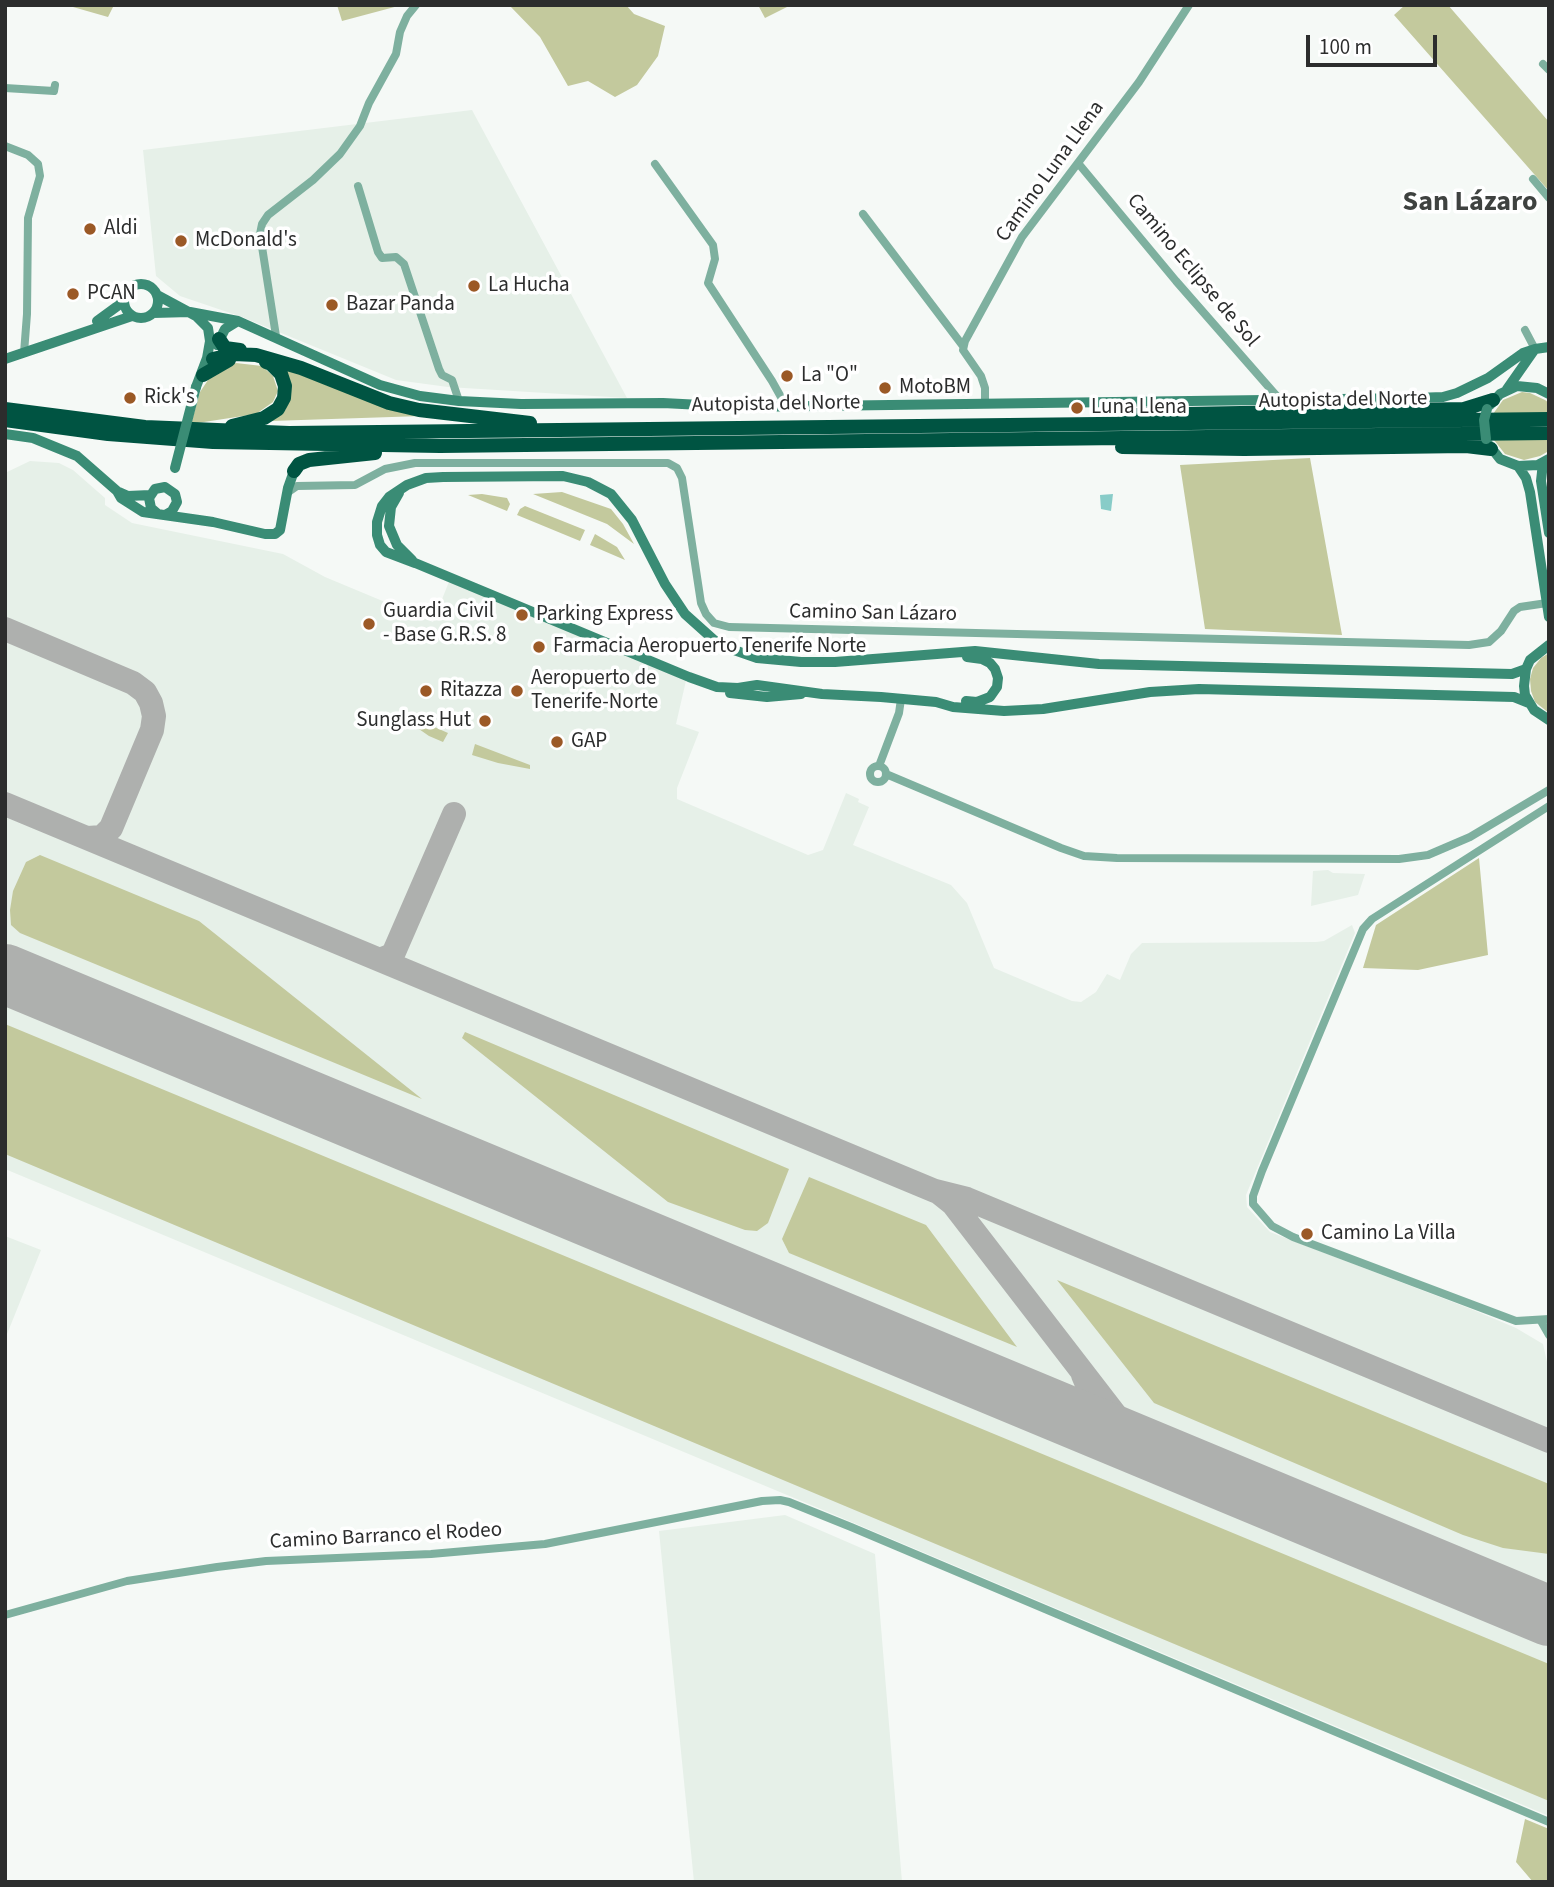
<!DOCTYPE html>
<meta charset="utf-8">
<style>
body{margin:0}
#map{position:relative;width:1554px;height:1887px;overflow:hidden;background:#f5f9f6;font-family:"Source Sans 3",sans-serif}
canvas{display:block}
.frame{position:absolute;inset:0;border:7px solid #2c2d2d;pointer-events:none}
.scale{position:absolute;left:1306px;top:35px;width:131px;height:32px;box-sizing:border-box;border:4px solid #2c2d2d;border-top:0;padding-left:9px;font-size:21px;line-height:24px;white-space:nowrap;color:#2c2d2d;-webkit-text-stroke:5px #fff;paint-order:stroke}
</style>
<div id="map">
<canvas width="1554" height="1887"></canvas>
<div class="frame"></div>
<div class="scale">100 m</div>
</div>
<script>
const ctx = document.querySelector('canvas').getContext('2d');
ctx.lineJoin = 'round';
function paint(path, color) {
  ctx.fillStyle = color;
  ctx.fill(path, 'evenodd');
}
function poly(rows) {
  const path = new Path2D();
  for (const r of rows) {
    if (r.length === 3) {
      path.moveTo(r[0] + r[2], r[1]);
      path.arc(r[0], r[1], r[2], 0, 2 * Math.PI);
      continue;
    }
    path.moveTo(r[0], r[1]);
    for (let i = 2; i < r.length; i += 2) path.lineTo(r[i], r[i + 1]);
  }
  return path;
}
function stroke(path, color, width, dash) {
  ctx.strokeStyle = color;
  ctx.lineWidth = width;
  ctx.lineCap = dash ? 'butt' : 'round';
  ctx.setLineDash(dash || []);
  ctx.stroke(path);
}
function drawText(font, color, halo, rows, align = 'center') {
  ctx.font = font + ' "Source Sans 3",sans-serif';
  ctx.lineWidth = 7;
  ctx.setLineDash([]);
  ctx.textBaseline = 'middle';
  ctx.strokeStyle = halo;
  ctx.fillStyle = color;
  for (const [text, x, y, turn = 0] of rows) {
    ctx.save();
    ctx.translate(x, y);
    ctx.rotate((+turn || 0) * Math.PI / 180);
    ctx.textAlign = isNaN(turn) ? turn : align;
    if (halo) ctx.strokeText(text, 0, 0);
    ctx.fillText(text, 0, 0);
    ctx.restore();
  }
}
const built = poly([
 [472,110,627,398,448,387,396,380,242,317,180,296,156,276,143,150],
 [30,461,59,463,73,470,105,498,105,505,132,523,283,554,325,577,433,622,452,574,688,672,676,724,699,732,677,788,677,799,808,855,823,850,846,793,859,799,858,802,869,807,853,845,951,885,967,903,994,968,1072,1001,1081,1002,1096,992,1107,974,1120,980,1131,954,1142,943,1316,942,1324,941,1352,925,1355,933,1246,1195,1247,1207,1270,1232,1471,1309,1516,1328,1543,1344,1549,1371,1549,1816,835,1515,5,1169,5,473],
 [1328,870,1333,873,1365,874,1358,895,1311,906,1313,871],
 [5,1236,41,1250,5,1339],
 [785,1515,875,1554,902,1882,694,1882,659,1531]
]);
const green = poly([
 [66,5,114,5,108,17],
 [337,5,402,5,342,21],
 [509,5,626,5,634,14,665,26,658,56,637,85,615,97,588,81,568,86,540,37],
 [758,5,791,5,765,18],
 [1405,5,1448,5,1549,122,1549,191,1394,15],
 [236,363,262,366,273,376,278,391,273,402,256,414,191,424,200,392,210,377,222,366],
 [282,368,422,416,271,421,286,409],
 [1522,392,1530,393,1545,400,1549,403,1549,413,1493,414,1503,400],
 [1549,439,1547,452,1540,456,1524,460,1505,454,1494,440],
 [1310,458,1342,635,1205,629,1180,465],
 [562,492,611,509,623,524,634,544,607,524,533,494],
 [482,494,507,498,510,504,507,511,468,495],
 [525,506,585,530,580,541,517,515,520,509],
 [595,534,617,547,625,560,590,545],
 [1549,653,1549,713,1535,702,1531,691,1530,679,1533,668,1541,658],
 [403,713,448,733,443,742,429,736,403,718],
 [475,744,530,765,530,769,498,763,472,755],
 [40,855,199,921,422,1099,20,933,11,925,10,910,13,891,26,862],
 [1479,858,1488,955,1418,970,1363,968,1376,925],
 [5,1024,1549,1664,1549,1801,5,1154],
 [465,1032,789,1169,768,1223,757,1231,745,1230,668,1202,462,1038],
 [809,1177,926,1225,1017,1347,789,1253,782,1239],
 [1057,1280,1549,1484,1549,1554,1503,1548,1463,1535,1154,1403],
 [1525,1819,1549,1829,1549,1882,1533,1882,1516,1862]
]);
const water = poly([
 [1113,494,1111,511,1101,509,1100,495]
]);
const taxiway = poly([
 [5,629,133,683,145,692,151,703,154,716,152,730,111,828,102,837,88,838],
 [5,804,935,1191,967,1199,1549,1441],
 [380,960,390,956,394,952,454,814],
 [938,1192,953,1204,1121,1422,1163,1453,1190,1467],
 [1053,1410,1064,1412,1073,1411,1080,1407,1085,1400,1088,1387,1083,1375],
 [1526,1607,1549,1609]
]);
const runway = poly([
 [5,974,1549,1616]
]);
const minor = poly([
 [1543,64,1549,70],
 [5,88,54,91,55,85],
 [5,146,28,155,38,164,40,176,28,218,27,314,24,353],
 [1078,163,1176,281,1281,401],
 [655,164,713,245,715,259,708,283,772,381,786,406],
 [1533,179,1549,198],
 [358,186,378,252,382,258,396,257,404,264,439,369,442,375,452,380,459,401],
 [863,214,963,346],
 [1525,330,1535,349],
 [276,336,260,234,262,224,268,215,313,180,340,154,360,126,369,103,396,54,400,32,407,16,416,5],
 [985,404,985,388,981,376,963,350,965,341,1022,237,1139,82,1189,5],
 [287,493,297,486,355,485,385,469,415,463,668,463,677,468,682,478,701,603,706,614,714,623,729,627,1469,645,1489,642,1501,631,1514,611,1520,607,1547,603],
 [879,766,899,713,901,699],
 [878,774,8],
 [886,774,1061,848,1084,856,1117,858,1399,859,1428,855,1470,837,1549,790],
 [1549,806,1372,919,1363,929,1262,1171,1253,1196,1253,1204,1272,1226,1293,1237,1516,1321,1549,1319],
 [1541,1321,1549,1335],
 [5,1615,127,1581,217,1567,266,1561,431,1554,545,1544,762,1501,780,1500,789,1502,851,1527,1549,1822]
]);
const secondary = poly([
 [141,301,17],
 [157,295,196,316,208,328,210,341,207,358,196,387],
 [153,313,190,312,238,321,380,385,420,396,459,401,521,404,663,403,740,407,1415,398,1443,397,1457,393,1488,378,1523,353,1535,349,1549,347],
 [97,321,123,302],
 [217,345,225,329,238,321],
 [5,359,132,316],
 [1507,389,1535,349],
 [1490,405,1500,394,1517,386,1537,388,1549,394],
 [5,434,33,438,77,456,117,491,121,498,143,512,213,522,265,534,275,534,280,530,288,488,294,471],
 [1489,445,1500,459,1518,466,1538,465,1549,459],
 [1543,463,1541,481,1549,533],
 [1518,466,1526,478,1530,492,1549,617],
 [119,492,128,496,150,495],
 [399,493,391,507,389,526,397,545,412,560],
 [158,514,151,508,149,498,155,489,165,487,175,494,177,502,172,511,165,515],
 [408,560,689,677,717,687,738,688,757,685,822,694,881,697,936,702,953,707,1004,711,1043,709,1150,692,1199,689,1514,697,1529,703],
 [415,563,386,552,380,545,377,535,377,522,382,506,389,497,407,485,426,478,443,477,563,476,588,482,611,494,632,520,665,584,685,614,714,640,734,650,757,658,801,662,835,662,975,651,1099,664,1512,674,1526,669],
 [1549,645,1530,660,1526,669,1524,686,1525,695,1534,710,1549,720],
 [730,693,767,697,801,694],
 [966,701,977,702,990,697,997,687,998,678,995,669,990,663,982,659,967,657]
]);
const motorway = poly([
 [219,339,225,348,240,350],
 [213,359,234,354,256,355,301,368,389,403,419,410,530,423],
 [203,375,229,360],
 [5,409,145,427,289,433,1549,419],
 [1129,415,1464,409,1493,400],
 [5,420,108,434,213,442,440,446,1549,433],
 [232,426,264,418,278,409,284,398,285,386,281,374,271,364,266,362],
 [1122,447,1244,449,1466,446,1491,449],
 [294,471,299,464,309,460,375,453]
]);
const secondaryBridge = poly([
 [1486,439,1484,420,1487,409],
 [175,468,196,387]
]);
const markers = [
 [90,229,7,"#9b5926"],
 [181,241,7,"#9b5926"],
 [474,286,7,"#9b5926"],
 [73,294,7,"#9b5926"],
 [332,305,7,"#9b5926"],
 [787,376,7,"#9b5926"],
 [885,388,7,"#9b5926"],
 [130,398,7,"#9b5926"],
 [1077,408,7,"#9b5926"],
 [522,615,7,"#9b5926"],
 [369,624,7,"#9b5926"],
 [539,647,7,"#9b5926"],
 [426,691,7,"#9b5926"],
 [517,691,7,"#9b5926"],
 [485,721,7,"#9b5926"],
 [557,742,7,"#9b5926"],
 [1307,1234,7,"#9b5926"]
];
const streetNames = [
 ["Camino Luna Llena",1051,172,-54],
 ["Camino Eclipse de Sol",1192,271,50],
 ["Autopista del Norte",1343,401,-1],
 ["Autopista del Norte",776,405,-1],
 ["Camino San Lázaro",873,614,1],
 ["Camino Barranco el Rodeo",386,1537,-3]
];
const poiNames = [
 ["Aldi",104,229],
 ["McDonald's",195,241],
 ["La Hucha",488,286],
 ["PCAN",87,294],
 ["Bazar Panda",346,305],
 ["La \"O\"",801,376],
 ["MotoBM",899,388],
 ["Rick's",144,398],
 ["Luna Llena",1091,408],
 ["Guardia Civil",383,612],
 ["- Base G.R.S. 8",383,636],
 ["Parking Express",536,615],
 ["Farmacia Aeropuerto Tenerife Norte",553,647],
 ["Aeropuerto de",531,679],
 ["Tenerife-Norte",531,703],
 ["Ritazza",440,691],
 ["Sunglass Hut",471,721,"right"],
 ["GAP",571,742],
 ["Camino La Villa",1321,1234]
];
const districtNames = [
 ["San Lázaro",1470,204]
];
paint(built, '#e6f0e8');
paint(green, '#c3c99d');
paint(water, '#88ccc8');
stroke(taxiway, '#aeb0ae', 24);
stroke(runway, '#aeb0ae', 60);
stroke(minor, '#7eb09f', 8);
stroke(secondary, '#3a8c75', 10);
stroke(motorway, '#005442', 14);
stroke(secondaryBridge, '#3a8c75', 10);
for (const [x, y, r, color] of markers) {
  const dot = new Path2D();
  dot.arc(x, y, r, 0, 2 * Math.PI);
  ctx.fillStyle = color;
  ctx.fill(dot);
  stroke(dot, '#fff', 2.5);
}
drawText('21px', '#2c2d2d', '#fff', streetNames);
drawText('21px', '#2c2d2d', '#fff', poiNames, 'left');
drawText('bold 28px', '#3f4240', '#fff', districtNames);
</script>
